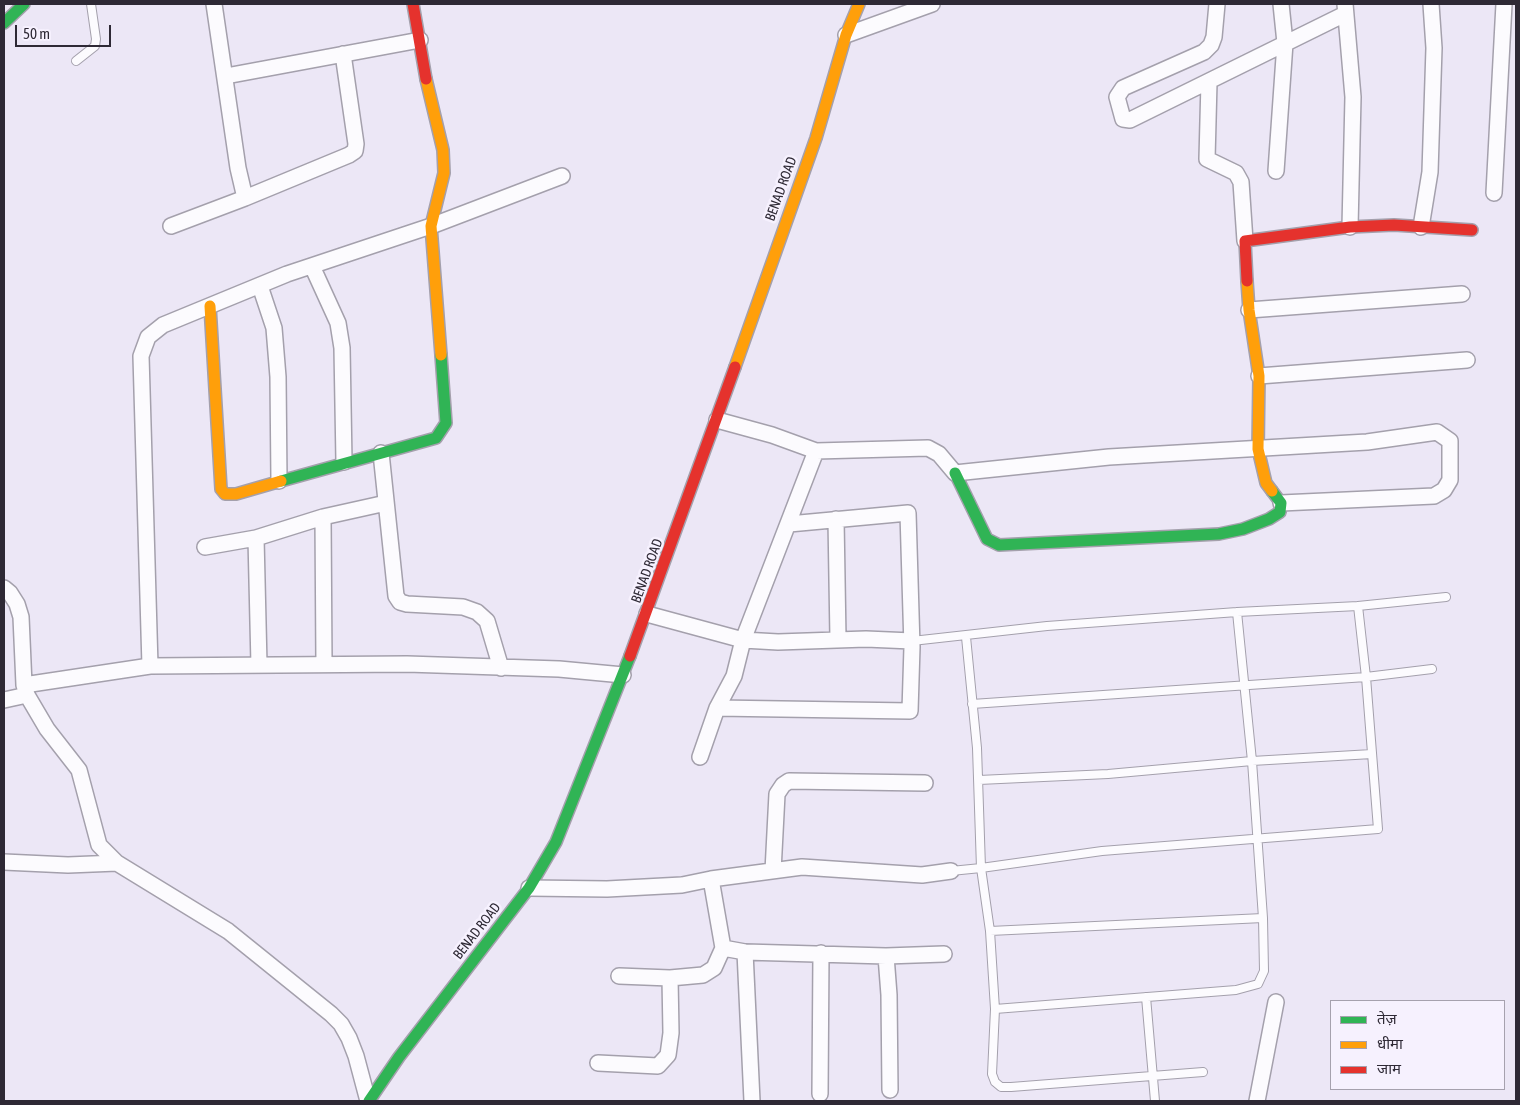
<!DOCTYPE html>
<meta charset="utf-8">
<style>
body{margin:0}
#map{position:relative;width:1520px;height:1105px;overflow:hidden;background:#ece7f6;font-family:"Asap Condensed","Noto Sans Devanagari",sans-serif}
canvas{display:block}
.frame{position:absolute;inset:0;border:5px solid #2e2935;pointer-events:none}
.legend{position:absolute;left:1330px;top:1000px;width:175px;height:90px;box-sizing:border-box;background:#f6f1fe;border:1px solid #a6a1ae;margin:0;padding:6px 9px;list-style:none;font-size:15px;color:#2e2935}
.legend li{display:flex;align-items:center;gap:10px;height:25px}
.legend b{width:25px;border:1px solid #a6a1ae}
.scale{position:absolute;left:15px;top:25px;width:96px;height:22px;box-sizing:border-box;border:2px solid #2e2935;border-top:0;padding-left:6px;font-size:15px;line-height:18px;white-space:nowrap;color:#2e2935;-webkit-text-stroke:4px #f6f1fe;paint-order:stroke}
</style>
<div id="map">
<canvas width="1520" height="1105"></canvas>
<div class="frame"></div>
<ul class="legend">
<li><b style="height:6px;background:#30b455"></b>तेज़</li>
<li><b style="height:6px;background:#ff9f0a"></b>धीमा</li>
<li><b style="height:6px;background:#e5322d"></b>जाम</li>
</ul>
<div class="scale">50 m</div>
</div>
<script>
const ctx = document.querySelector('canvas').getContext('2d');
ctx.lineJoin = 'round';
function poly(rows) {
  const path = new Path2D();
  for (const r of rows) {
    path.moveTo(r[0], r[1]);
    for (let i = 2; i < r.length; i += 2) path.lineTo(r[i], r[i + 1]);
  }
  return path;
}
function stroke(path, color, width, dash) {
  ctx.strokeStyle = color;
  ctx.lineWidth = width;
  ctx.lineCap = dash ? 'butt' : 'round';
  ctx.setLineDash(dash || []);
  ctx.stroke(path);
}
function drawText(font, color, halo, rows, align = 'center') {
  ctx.font = font + ' "Asap Condensed",sans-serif';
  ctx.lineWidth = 5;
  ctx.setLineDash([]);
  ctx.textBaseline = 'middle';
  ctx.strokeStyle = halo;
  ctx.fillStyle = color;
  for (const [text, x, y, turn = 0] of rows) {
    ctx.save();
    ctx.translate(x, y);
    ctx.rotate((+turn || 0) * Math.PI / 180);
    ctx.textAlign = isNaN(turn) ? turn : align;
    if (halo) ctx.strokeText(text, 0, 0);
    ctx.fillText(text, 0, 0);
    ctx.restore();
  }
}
const lane = poly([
 [76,61,95,46,96,39,91,4],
 [1358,606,1446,597],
 [912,641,1047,626,1237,612,1358,606,1366,677,1378,829,1102,851,981,868,990,931,995,1009,992,1074,995,1082,1001,1087,1011,1087,1203,1072],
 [972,704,1366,677,1432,669],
 [979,780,1108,774,1252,761,1372,754],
 [951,871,981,868,977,748,966,637],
 [990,931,1263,918],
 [1146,997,1155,1101],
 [995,1009,1236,990,1258,984,1264,971,1263,918,1252,761,1237,612]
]);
const street = poly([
 [214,4,238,168,245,198],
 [1217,4,1214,37,1211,45,1204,52,1123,88,1117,97,1123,119,1130,120,1345,14],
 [1345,4,1353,97,1350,227],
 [846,35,932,4],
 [226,76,420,40],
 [1209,82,1207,159,1236,173,1241,182,1245,241],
 [1276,171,1285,43,1281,4],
 [1494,193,1504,4],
 [171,226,245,198,349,155,355,151,356,144,343,54],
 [1421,227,1430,172,1434,48,1431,4],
 [312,266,338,323,342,348,344,462],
 [260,286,274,328,278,377,279,481],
 [1249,310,1462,294],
 [1259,376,1467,360],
 [717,420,772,435,816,451,743,640,778,642,866,639,912,641],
 [816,451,928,448,939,454,955,473,1109,457,1367,442,1437,432,1450,441,1450,480,1444,490,1434,496,1281,503],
 [381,453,396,596,400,602,407,604,463,607,477,612,487,621,501,668],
 [323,517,324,664],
 [836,519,838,639],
 [256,538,259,665],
 [205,547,256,538,323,517,386,503],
 [4,588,10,593,17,604,21,617,24,685,27,695,47,729,79,770,99,845,117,863,228,931,331,1014,341,1024,349,1038,356,1056,368,1101],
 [647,614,743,640,734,676,717,708,700,757],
 [150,666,141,356,148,337,163,325,287,274,431,226,562,176],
 [24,685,150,666,407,664,559,669,623,675],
 [4,700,27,695],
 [717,708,910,711,912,647,908,513,789,524],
 [4,862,68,865,117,863],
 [773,871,777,794,783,785,789,781,925,783],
 [711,879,802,867,922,875,951,871],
 [529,888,607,889,682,885,711,879,723,948,745,952,886,956,944,954],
 [745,952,752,1101],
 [886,956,889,995,890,1090],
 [619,976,670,978,703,975,714,968,723,948],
 [598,1063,658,1066,668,1055,671,1033,670,978],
 [820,1094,821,953],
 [1257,1101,1276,1002]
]);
const fast = poly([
 [4,23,24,4],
 [955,473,987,539,999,545,1219,534,1243,529,1269,519,1280,512,1281,503,1272,491],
 [281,481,436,438,446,423,441,355],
 [369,1101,399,1057,529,888,556,842,630,656]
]);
const slow = poly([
 [426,79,443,150,444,173,431,226,441,355],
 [1247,281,1249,310,1259,376,1258,449,1266,483,1272,491],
 [210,306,221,489,225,494,236,494,281,481],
 [735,367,816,138,846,35,859,4]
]);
const jam = poly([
 [413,4,426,79],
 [1247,281,1245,241,1350,227,1394,225,1472,230],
 [630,656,735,367]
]);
const streetNames = [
 ["BENAD ROAD",781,189,-70],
 ["BENAD ROAD",647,571,-70],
 ["BENAD ROAD",477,931,-52]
];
stroke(lane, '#a4a0ac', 10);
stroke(street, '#a4a0ac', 18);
stroke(fast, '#a4a0ac', 14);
stroke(slow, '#a4a0ac', 14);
stroke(jam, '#a4a0ac', 14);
stroke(lane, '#fcfbfe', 8);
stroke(street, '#fcfbfe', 15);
stroke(fast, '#30b455', 11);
stroke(slow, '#ff9f0a', 11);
stroke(jam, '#e5322d', 11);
drawText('14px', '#2e2935', '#f6f1fe', streetNames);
</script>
